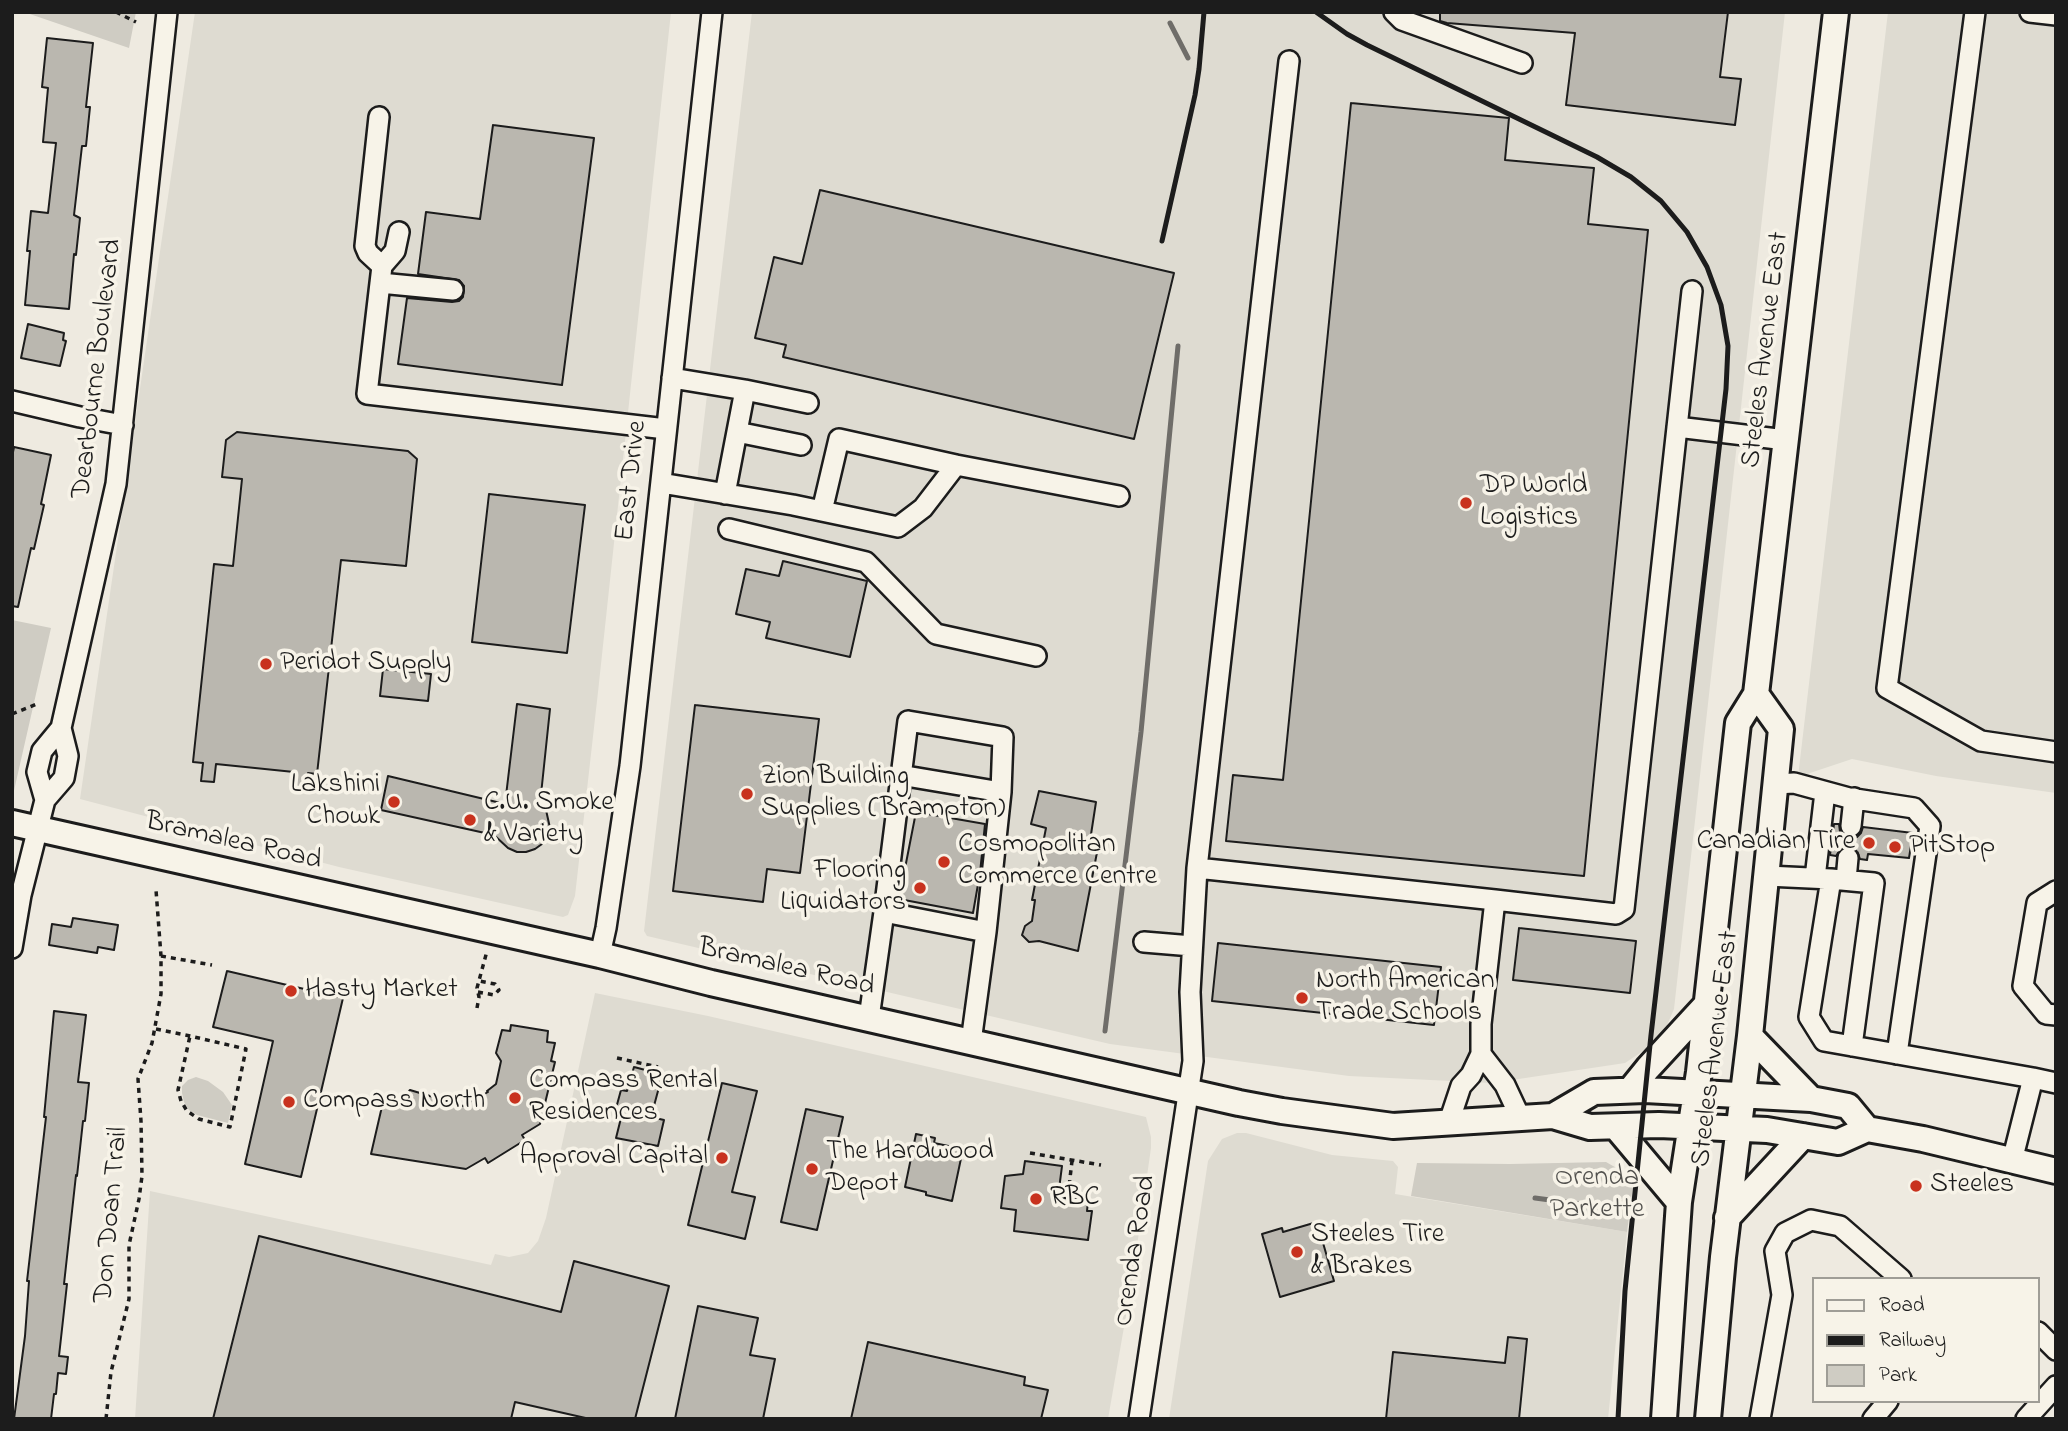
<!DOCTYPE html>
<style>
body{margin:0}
#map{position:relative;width:2068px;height:1431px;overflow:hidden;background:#eeeae0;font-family:"Indie Flower",sans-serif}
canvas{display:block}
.frame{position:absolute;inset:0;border:14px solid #1c1c1c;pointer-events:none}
.legend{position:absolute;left:1812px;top:1277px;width:228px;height:126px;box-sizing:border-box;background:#f7f3e8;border:2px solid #9f9d96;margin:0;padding:9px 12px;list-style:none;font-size:21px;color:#1c1c1c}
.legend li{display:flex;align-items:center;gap:14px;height:35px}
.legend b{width:35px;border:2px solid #9f9d96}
</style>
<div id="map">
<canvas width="2068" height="1431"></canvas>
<div class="frame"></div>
<ul class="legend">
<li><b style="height:9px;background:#f7f3e8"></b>Road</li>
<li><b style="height:9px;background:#1c1c1c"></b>Railway</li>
<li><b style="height:19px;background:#cfccc3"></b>Park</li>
</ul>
</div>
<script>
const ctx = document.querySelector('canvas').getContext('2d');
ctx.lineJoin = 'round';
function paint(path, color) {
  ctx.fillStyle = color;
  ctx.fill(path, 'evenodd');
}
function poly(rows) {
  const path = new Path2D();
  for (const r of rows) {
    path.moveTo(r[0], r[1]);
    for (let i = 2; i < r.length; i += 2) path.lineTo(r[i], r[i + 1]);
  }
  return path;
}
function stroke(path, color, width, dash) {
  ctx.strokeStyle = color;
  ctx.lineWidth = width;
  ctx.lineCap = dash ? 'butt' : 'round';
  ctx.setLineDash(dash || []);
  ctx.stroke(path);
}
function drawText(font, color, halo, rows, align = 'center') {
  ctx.font = font + ' "Indie Flower",sans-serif';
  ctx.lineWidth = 7;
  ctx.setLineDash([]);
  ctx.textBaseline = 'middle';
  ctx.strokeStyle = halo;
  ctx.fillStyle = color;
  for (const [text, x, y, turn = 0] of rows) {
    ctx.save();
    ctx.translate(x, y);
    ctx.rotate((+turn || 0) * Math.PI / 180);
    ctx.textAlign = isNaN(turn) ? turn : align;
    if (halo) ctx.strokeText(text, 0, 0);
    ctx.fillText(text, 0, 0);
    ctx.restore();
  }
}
const built = poly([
 [195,12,671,12,598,692,575,896,568,915,563,917,339,867,80,799],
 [752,12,1785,12,1674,1009,1665,1030,1646,1049,1625,1063,1492,1083,1349,1076,1110,1044,647,936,644,931],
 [1888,12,2056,12,2056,793,1936,776,1852,759,1798,777],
 [595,993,708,1016,1146,1117,1151,1137,1151,1148,1132,1281,1108,1419,135,1419,150,1191,491,1265,495,1254,509,1257,528,1253,538,1241,546,1218],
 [1237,1133,1246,1133,1332,1155,1393,1161,1398,1167,1395,1194,1627,1232,1608,1419,1169,1419,1208,1161,1222,1139]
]);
const green = poly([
 [24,12,136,12,129,48],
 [12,620,51,628,13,795,12,795],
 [196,1077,208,1081,223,1092,232,1105,228,1123,197,1115,189,1110,184,1102,182,1093,182,1086,188,1080],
 [1606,1162,1634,1178,1627,1232,1411,1196,1417,1163,1510,1164]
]);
const stream = poly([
 [1170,23,1188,58],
 [1105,1031,1141,732,1178,346],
 [1535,1198,1603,1207]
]);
const building = poly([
 [1440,12,1728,12,1720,77,1741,79,1735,125,1566,105,1575,33,1447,23,1440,21,1440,12],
 [47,38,93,43,86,107,90,107,86,146,82,146,74,215,80,218,76,255,74,254,69,309,25,305,30,251,27,251,31,211,48,213,56,143,43,142,48,88,42,87,47,38],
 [1351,103,1509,118,1505,160,1594,168,1588,224,1648,230,1584,876,1226,841,1233,775,1283,780,1351,103],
 [493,125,594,138,562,385,398,364,407,298,452,302,459,301,463,297,464,286,459,280,418,274,426,212,480,219,493,125],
 [820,190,1174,273,1134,439,783,357,786,345,755,338,774,257,802,264,820,190],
 [28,324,64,333,63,340,66,341,60,366,21,358,28,324],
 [237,432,408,451,417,459,406,566,341,560,317,774,308,773,306,792,292,791,294,772,216,764,214,782,201,781,203,763,193,762,214,564,233,566,242,479,222,477,226,440,237,432],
 [14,447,51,455,41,504,44,505,34,549,31,548,18,607,12,606,12,457,14,447],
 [489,494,585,505,567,653,472,642,489,494],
 [783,561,867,581,850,657,766,638,770,622,736,614,746,569,779,576,783,561],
 [383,669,431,674,428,701,380,696,383,669],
 [517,704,550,709,540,804,546,810,550,828,542,844,535,849,526,852,517,852,508,848,494,835,381,810,388,776,505,804,517,704],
 [695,705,819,719,800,873,767,869,763,902,673,891,695,705],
 [1039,791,1096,802,1090,841,1099,842,1078,951,1039,941,1029,942,1022,935,1025,926,1032,921,1035,900,1032,900,1046,828,1031,824,1039,791],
 [916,812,985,824,980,873,973,913,899,899,916,812],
 [1834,824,1839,824,1840,832,1849,838,1857,837,1861,833,1863,827,1913,833,1909,858,1868,854,1867,860,1860,859,1856,848,1848,846,1842,847,1836,856,1830,855,1834,824],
 [73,918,118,925,114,950,98,947,97,953,49,945,52,924,71,927,73,918],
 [1519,928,1636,941,1630,993,1513,980,1519,928],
 [1218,943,1441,967,1434,1025,1212,1001,1218,943],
 [227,971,343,998,301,1177,245,1164,273,1041,213,1027,227,971],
 [54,1011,86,1015,78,1082,89,1083,85,1121,83,1121,77,1176,76,1175,64,1284,67,1284,59,1356,68,1357,66,1374,58,1373,56,1394,54,1394,51,1419,14,1419,25,1336,29,1281,27,1281,46,1117,44,1117,54,1011],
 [511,1025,548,1031,547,1042,555,1043,551,1061,555,1062,540,1124,522,1135,525,1140,488,1163,485,1158,466,1169,371,1154,383,1102,395,1104,397,1096,405,1096,410,1090,463,1106,488,1092,487,1091,496,1084,501,1061,496,1053,502,1030,510,1031,511,1025],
 [634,1067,653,1072,653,1074,662,1076,651,1117,664,1120,658,1146,616,1138,622,1114,615,1112,621,1090,627,1091,634,1067],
 [722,1083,757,1091,732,1192,755,1197,745,1239,688,1225,722,1083],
 [806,1109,843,1117,817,1230,781,1222,806,1109],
 [916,1134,935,1138,934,1143,963,1149,952,1201,926,1195,926,1192,905,1187,916,1134],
 [1025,1161,1062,1166,1058,1197,1088,1201,1087,1211,1092,1211,1088,1240,1014,1231,1016,1210,1001,1208,1005,1176,1023,1174,1025,1161],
 [1317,1222,1334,1281,1280,1297,1262,1234,1282,1228,1283,1232,1317,1222],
 [259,1236,561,1312,574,1261,669,1286,635,1419,590,1419,515,1402,511,1419,213,1419,259,1236],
 [698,1306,758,1318,750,1355,775,1359,763,1419,675,1419,698,1306],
 [1508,1337,1527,1339,1519,1419,1386,1419,1393,1352,1505,1363,1508,1337],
 [868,1342,1025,1377,1024,1385,1048,1390,1041,1419,851,1419,868,1342]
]);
const minorTunnel = poly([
 [1848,858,1851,826]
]);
const path = poly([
 [116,12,136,22],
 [12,714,37,704],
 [161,956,212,965],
 [478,992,494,995,499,990,495,984,479,981],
 [477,1008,479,997,477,988,487,951],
 [156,1029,190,1036,246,1049,230,1127,199,1119,187,1111,181,1101,178,1090,190,1036],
 [617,1058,658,1067],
 [1030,1153,1101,1165],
 [1068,1195,1072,1161],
 [106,1419,111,1372,129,1299,129,1245,139,1199,142,1176,141,1121,138,1079,152,1043,161,994,161,956,156,890]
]);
const minor = poly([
 [1394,12,1402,20,1522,63],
 [1975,12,1887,688,1981,741,2056,752],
 [2030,12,2056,15],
 [379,117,365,246,368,253,382,266],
 [399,232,395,251,382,266,367,394,666,429],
 [380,283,453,290],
 [672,378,745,390,808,403],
 [12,401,80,417,123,425],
 [1677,427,1786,440],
 [737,432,801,445],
 [661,483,793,505,898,527,923,508,956,465,1119,496],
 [725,494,745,390],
 [822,511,839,439,956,465],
 [729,529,866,562,936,634,1036,656],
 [900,775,1001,792],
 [1776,784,1794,783,1849,798,1914,808,1930,826,1897,1054],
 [45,800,37,772,42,751,61,728,116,484,167,12],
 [1851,826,1854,798],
 [1197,868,1289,61],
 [1767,876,1831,879,1809,1017,1824,1041,2033,1078,2012,1161],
 [1815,878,1825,792],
 [1831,879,1874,883,1852,1046],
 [1846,880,1848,858],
 [2056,891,2037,903,2023,986,2046,1014,2056,1015],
 [884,912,908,721,1003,737,1001,792,986,932],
 [1144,942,1192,946],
 [12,948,21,895,45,800,64,778,68,756,61,728],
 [600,955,606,928,630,766,712,12],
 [869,1018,884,912,986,932,971,1042],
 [1481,1054,1505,1085,1520,1117],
 [2033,1078,2056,1083],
 [1449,1122,1461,1086,1471,1075,1481,1054,1481,1024,1495,900,1616,914,1624,909,1692,291],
 [2038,1332,2056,1350],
 [1139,1419,1193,1061,1190,992,1197,868,1495,900],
 [1760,1419,1782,1295,1775,1251,1785,1233,1811,1220,1840,1226,1901,1279],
 [1873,1419,1888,1401],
 [2026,1419,2056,1386]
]);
const major = poly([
 [12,823,600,955,711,983,1239,1103,1282,1111,1393,1126,1553,1116,1590,1127,1659,1125,1767,1130,1838,1142,1867,1129,1923,1139,2056,1171],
 [1750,1036,1811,1099],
 [1631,1089,1648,1068,1707,1004],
 [1553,1116,1594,1092,1645,1090,1811,1099,1848,1106,1867,1129],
 [1616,1127,1679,1202],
 [1727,1218,1803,1136],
 [1664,1419,1679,1202,1699,1072,1738,723,1756,694,1836,12],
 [1708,1419,1723,1257,1750,1036,1781,729,1756,694]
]);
const rail = poly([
 [1316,12,1347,34,1367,45,1597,157,1631,177,1661,201,1687,232,1707,267,1721,305,1728,346,1726,389,1651,1035,1625,1291,1618,1419],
 [1162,241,1195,95,1199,69,1204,12]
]);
const markers = [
 [1466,503,7,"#c8321e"],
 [266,664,7,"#c8321e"],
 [747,794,7,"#c8321e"],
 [394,802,7,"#c8321e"],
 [470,820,7,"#c8321e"],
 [1869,843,7,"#c8321e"],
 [1895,847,7,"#c8321e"],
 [944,862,7,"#c8321e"],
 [920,888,7,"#c8321e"],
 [291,991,7,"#c8321e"],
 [1302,998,7,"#c8321e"],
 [515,1098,7,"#c8321e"],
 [289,1102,7,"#c8321e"],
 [722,1158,7,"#c8321e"],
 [812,1169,7,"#c8321e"],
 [1916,1186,7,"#c8321e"],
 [1036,1199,7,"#c8321e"],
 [1297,1252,7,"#c8321e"]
];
const streetNames = [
 ["Steeles Avenue East",1767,350,-83],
 ["Dearbourne Boulevard",99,369,-83],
 ["East Drive",633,481,-84],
 ["Bramalea Road",233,843,13],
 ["Bramalea Road",786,969,13],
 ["Steeles Avenue East",1717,1049,-83],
 ["Don Doan Trail",113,1215,-85],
 ["Orenda Road",1137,1251,-81]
];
const poiNames = [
 ["DP World",1480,487],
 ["Logistics",1480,519],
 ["Peridot Supply",280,664],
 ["Zion Building",761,778],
 ["Supplies (Brampton)",761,810],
 ["Lakshini",380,786,"right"],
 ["Chowk",380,818,"right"],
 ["C.U. Smoke",484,804],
 ["& Variety",484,836],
 ["Canadian Tire",1855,843,"right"],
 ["Cosmopolitan",958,846],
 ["Commerce Centre",958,878],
 ["PitStop",1909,847],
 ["Flooring",906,872,"right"],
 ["Liquidators",906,904,"right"],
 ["North American",1316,982],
 ["Trade Schools",1316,1014],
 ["Hasty Market",305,991],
 ["Compass Rental",529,1082],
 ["Residences",529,1114],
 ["Compass North",303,1102],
 ["The Hardwood",826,1153],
 ["Depot",826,1185],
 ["Approval Capital",708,1158,"right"],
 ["Steeles",1930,1186],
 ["RBC",1050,1199],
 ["Steeles Tire",1311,1236],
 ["& Brakes",1311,1268]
];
const parkNames = [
 ["Orenda",1597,1179],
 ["Parkette",1597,1211]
];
paint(built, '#dedbd1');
paint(green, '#cfccc3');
stroke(stream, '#6f6d69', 5);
paint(building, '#bab7af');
stroke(building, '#1c1c1c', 2);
stroke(minorTunnel, '#c4c1b9', 19, [19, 10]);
stroke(minor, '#1c1c1c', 24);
stroke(major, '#1c1c1c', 30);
stroke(path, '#1c1c1c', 3.5, [5, 5]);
stroke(minor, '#f7f3e8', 19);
stroke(major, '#f7f3e8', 24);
stroke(rail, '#1c1c1c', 5);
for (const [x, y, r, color] of markers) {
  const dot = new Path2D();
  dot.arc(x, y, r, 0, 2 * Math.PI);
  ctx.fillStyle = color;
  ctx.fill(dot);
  stroke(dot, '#f7f3e8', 2.5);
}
drawText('28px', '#1c1c1c', '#f7f3e8', streetNames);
drawText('28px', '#1c1c1c', '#f7f3e8', poiNames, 'left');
drawText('28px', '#52514e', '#f7f3e8', parkNames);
</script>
